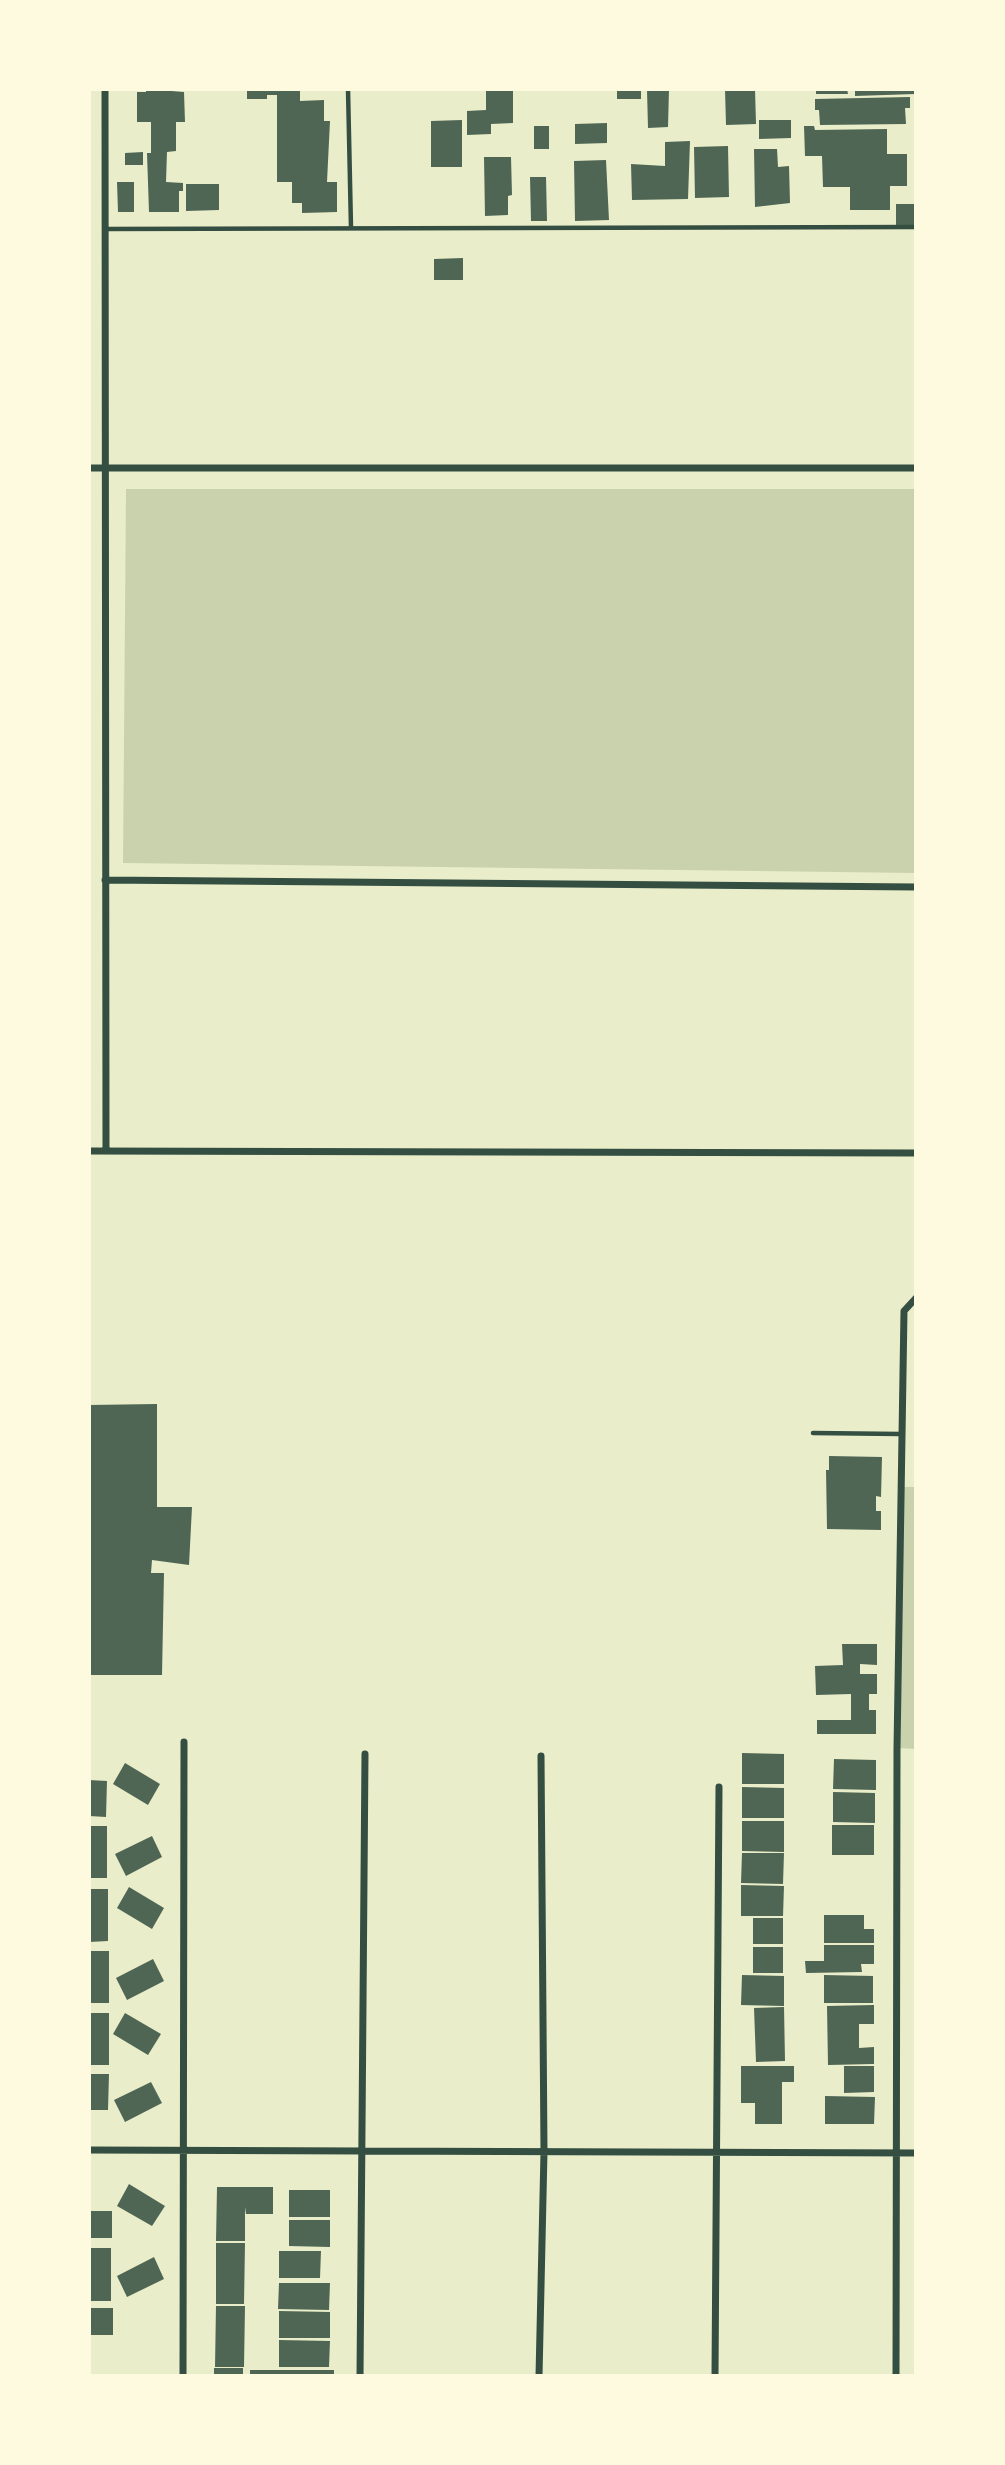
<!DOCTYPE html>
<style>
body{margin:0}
#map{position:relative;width:1005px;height:2465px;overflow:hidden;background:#e9edc9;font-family:"Work Sans",sans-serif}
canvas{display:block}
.frame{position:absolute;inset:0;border:91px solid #fefae0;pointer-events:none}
</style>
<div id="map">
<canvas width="1005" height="2465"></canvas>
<div class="frame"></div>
</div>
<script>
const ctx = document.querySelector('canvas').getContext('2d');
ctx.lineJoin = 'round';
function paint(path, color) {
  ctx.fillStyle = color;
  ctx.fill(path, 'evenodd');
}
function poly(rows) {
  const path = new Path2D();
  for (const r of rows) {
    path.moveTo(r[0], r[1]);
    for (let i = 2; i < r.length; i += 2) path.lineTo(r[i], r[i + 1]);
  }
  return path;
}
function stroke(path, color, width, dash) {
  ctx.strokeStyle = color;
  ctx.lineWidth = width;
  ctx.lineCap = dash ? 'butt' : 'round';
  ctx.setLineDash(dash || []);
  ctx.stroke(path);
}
const green = poly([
 [126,489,916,489,916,873,123,863],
 [901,1487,916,1487,916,1749,897,1748]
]);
const building = poly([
 [146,89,184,92,185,122,176,122,176,151,167,152,166,182,183,183,183,191,179,191,179,212,149,212,147,153,151,153,151,122,137,122,137,92,146,92],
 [247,89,300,89,300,101,324,100,324,121,330,121,327,182,337,182,337,212,302,213,302,203,292,203,292,182,277,182,277,95,267,95,267,99,247,99],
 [486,89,513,89,513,123,491,124,491,134,467,135,467,111,486,110],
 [617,89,641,89,641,99,617,99],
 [669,89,668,127,648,128,647,90],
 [725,89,755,89,756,124,726,125],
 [816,89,847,89,848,94,816,94],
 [855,89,914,89,915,94,855,96],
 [910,97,910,108,905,108,906,124,820,125,819,110,815,110,815,99],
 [462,120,462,167,431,167,431,121],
 [759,120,791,120,791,138,759,139],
 [607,123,607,143,575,144,575,124],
 [534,126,549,126,549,149,534,149],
 [804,126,814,126,815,130,887,129,887,154,907,154,907,186,890,186,890,210,850,210,850,187,823,187,822,156,805,156],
 [690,141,688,199,632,200,631,164,665,166,665,142],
 [728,146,729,197,695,198,694,147],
 [754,149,777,149,778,167,789,166,790,203,755,207],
 [143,152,143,165,125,165,125,153],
 [484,157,511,157,512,195,508,196,508,215,485,216],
 [606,160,609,220,575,221,574,161],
 [530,177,546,177,547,221,531,221],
 [117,182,134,182,134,212,118,212],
 [186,184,219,184,219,210,186,211],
 [896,204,916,204,916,226,896,226],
 [463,258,463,280,434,280,434,259],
 [157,1404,157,1507,192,1507,189,1565,152,1560,151,1573,164,1573,162,1675,89,1675,89,1405],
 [829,1456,882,1457,881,1497,876,1496,876,1511,881,1511,881,1530,827,1529,826,1470,829,1470],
 [842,1644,877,1644,877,1665,860,1664,860,1674,877,1674,877,1694,869,1694,869,1710,876,1710,876,1734,817,1734,817,1720,851,1720,851,1694,816,1695,815,1666,843,1665],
 [742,1753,784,1754,784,1784,742,1784],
 [834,1759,876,1760,876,1790,833,1789],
 [125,1763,160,1784,148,1805,113,1784],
 [89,1780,107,1781,106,1817,89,1816],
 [742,1787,784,1788,784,1818,742,1818],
 [833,1792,875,1793,875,1823,833,1822],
 [742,1821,784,1821,784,1852,742,1851],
 [832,1825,874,1825,874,1855,832,1855],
 [89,1826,107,1826,107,1878,89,1878],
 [152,1836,162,1857,126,1876,115,1854],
 [742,1853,784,1853,783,1884,741,1883],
 [741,1885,784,1886,783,1916,741,1916],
 [129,1887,164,1908,152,1929,117,1908],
 [89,1889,108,1889,108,1941,89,1942],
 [824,1915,864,1915,864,1929,874,1929,874,1943,824,1943],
 [753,1918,783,1918,783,1944,753,1944],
 [824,1945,874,1945,874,1964,861,1964,862,1972,806,1973,805,1961,824,1961],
 [753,1947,783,1947,783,1973,753,1973],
 [89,1951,109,1951,109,2003,89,2003],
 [153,1959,164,1981,127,2000,116,1978],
 [742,1975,784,1976,784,2006,741,2005],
 [824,1975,873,1976,873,2003,824,2003],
 [874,2005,874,2024,859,2024,859,2048,874,2047,874,2064,828,2065,827,2006],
 [784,2007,785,2061,756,2062,754,2008],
 [89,2013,109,2013,109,2065,89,2065],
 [125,2013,161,2034,148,2055,113,2034],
 [741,2066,794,2066,794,2082,782,2082,782,2124,755,2124,755,2103,741,2103],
 [844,2066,874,2066,874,2092,844,2093],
 [89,2074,109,2074,108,2110,89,2110],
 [151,2082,162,2103,125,2122,114,2100],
 [825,2096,875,2097,874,2124,825,2124],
 [129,2184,165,2206,152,2226,117,2206],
 [217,2187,273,2187,273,2214,246,2214,245,2207,245,2241,216,2241],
 [289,2190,330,2190,330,2217,289,2217],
 [89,2211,112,2211,112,2238,89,2238],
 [289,2220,330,2220,330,2247,289,2246],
 [216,2243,245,2243,244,2304,216,2304],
 [89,2248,111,2248,111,2301,89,2301],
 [279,2251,321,2251,320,2278,279,2278],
 [154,2257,164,2279,127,2297,117,2276],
 [279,2283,330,2283,329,2310,278,2309],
 [216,2306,245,2306,244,2367,215,2367],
 [89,2308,113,2308,113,2335,89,2335],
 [279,2311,330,2312,330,2338,279,2338],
 [279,2340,330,2341,329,2367,279,2367],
 [214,2368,243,2368,243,2376,214,2376],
 [250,2370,334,2370,334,2376,250,2376]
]);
const service = poly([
 [348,89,351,228],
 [105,229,916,227],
 [813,1433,901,1434]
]);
const minor = poly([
 [105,89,106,1151],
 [89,468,916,468],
 [105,880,916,887],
 [89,1151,916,1153],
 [89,2150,916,2153],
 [183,2376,184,1742],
 [360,2376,365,1754],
 [539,2376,544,2152,541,1756],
 [715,2376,719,1787],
 [896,2376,897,1748,904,1311,916,1298]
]);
paint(green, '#cad2ad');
paint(building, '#4f6655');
stroke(service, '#344e41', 4.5);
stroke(minor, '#344e41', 7);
</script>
